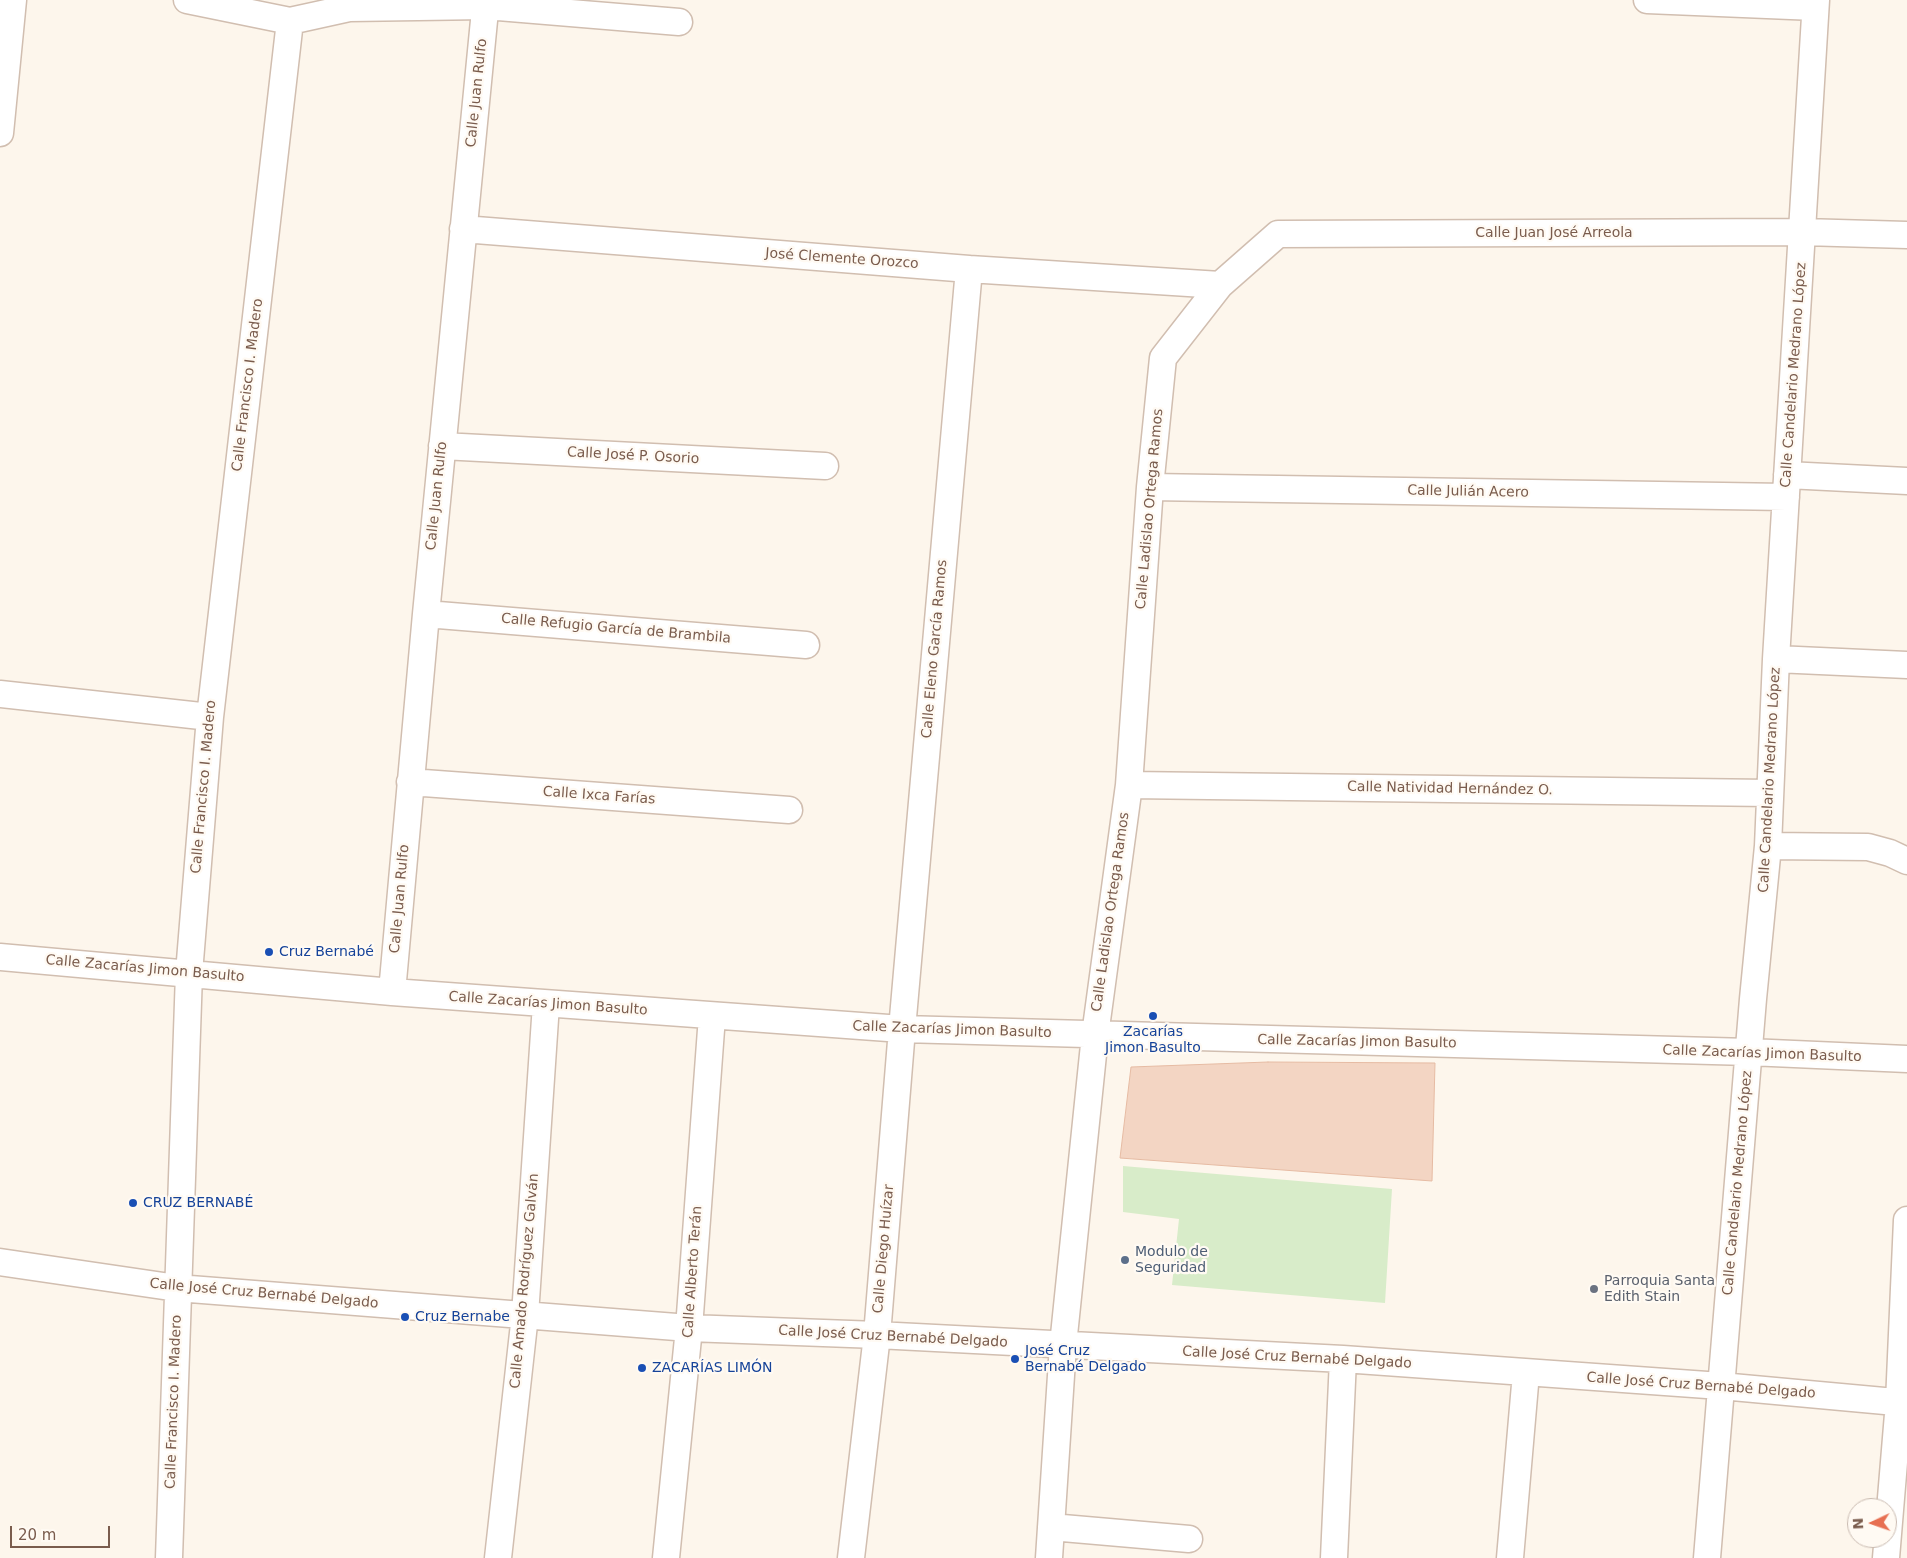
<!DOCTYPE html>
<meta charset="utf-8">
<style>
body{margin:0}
#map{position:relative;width:1907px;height:1558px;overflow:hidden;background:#fdf6ec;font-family:"DejaVu Sans",sans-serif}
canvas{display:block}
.north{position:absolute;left:1847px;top:1498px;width:50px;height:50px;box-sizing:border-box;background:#fffaf3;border:1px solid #cabbb1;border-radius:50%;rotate:267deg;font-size:14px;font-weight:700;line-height:20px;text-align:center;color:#7a5c4d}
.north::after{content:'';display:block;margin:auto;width:18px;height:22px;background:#e76f51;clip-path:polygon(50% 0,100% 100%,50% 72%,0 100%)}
.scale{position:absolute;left:10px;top:1526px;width:100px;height:22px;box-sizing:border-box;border:2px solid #7a5c4d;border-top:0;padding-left:6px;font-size:15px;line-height:18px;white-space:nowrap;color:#7a5c4d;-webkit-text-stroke:4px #fffaf3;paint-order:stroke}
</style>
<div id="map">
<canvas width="1907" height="1558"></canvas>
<div class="north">N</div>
<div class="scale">20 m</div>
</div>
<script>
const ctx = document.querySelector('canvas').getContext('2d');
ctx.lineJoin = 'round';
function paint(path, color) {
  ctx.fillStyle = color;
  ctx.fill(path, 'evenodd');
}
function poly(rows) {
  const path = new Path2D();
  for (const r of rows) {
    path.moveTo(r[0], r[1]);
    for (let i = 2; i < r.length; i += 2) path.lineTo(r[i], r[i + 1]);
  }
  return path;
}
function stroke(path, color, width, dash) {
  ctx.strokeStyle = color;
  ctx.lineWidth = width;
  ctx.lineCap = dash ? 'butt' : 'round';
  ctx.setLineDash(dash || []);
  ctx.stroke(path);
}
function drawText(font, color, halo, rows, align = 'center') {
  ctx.font = font + ' "DejaVu Sans",sans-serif';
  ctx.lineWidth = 4.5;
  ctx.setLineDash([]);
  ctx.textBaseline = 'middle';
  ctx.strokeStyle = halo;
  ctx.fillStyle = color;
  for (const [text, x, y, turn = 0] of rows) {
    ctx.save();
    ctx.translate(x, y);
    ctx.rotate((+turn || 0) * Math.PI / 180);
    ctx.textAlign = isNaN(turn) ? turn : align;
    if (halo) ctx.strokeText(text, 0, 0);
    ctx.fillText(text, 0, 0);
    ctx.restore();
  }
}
const green = poly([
 [1123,1166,1392,1189,1385,1303,1172,1285,1179,1219,1123,1212]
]);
const building = poly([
 [1268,1062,1435,1063,1432,1181,1120,1158,1131,1067,1268,1062]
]);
const minor = poly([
 [187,0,290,21,349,8,486,6,679,22],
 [1647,0,1815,7],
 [0,133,13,0],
 [463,229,969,269,1220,285],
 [442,446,825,466],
 [1787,475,1907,481],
 [1150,487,1786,497],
 [426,614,806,645],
 [1776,659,1907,665],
 [0,694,210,717],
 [410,782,789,810],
 [1129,785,1770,793],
 [1768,846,1868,847,1890,853,1907,861],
 [0,957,392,992,902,1029,1749,1052,1907,1059],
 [392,992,426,614,486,0],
 [0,1262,177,1288,689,1328,877,1335,1343,1359,1721,1386,1907,1403],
 [1051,1527,1189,1539],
 [169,1558,189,973,210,717,290,21],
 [498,1558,525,1315,546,1004],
 [666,1558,689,1328,712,1016],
 [851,1558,877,1335,902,1029,969,269],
 [1049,1558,1063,1345,1095,1035,1129,785,1150,487,1163,358,1220,285,1278,234,1803,232,1907,235],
 [1334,1558,1343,1359],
 [1510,1558,1526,1373],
 [1707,1558,1753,999,1768,846,1776,659,1816,0],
 [1886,1558,1899,1402,1907,1220]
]);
const markers = [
 [269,952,5,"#1a4fb4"],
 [1153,1016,5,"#1a4fb4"],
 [133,1203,5,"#1a4fb4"],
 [1125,1260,5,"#5c6f8a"],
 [1594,1289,5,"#6b7280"],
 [405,1317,5,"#1a4fb4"],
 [1015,1359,5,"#1a4fb4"],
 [642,1368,5,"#1a4fb4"]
];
const streetNames = [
 ["Calle Juan Rulfo",477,93,-84],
 ["Calle Juan José Arreola",1554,233],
 ["José Clemente Orozco",842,259,4],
 ["Calle Candelario Medrano López",1794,375,-86],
 ["Calle Francisco I. Madero",248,385,-83],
 ["Calle José P. Osorio",633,456,3],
 ["Calle Julián Acero",1468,492,1],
 ["Calle Juan Rulfo",437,496,-84],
 ["Calle Ladislao Ortega Ramos",1150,509,-85],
 ["Calle Refugio García de Brambila",616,629,5],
 ["Calle Eleno García Ramos",935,649,-85],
 ["Calle Candelario Medrano López",1770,780,-87],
 ["Calle Francisco I. Madero",204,787,-85],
 ["Calle Natividad Hernández O.",1450,789,1],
 ["Calle Ixca Farías",599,796,4],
 ["Calle Juan Rulfo",400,899,-85],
 ["Calle Ladislao Ortega Ramos",1111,912,-82],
 ["Calle Zacarías Jimon Basulto",145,969,5],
 ["Calle Zacarías Jimon Basulto",548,1004,4],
 ["Calle Zacarías Jimon Basulto",952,1030,2],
 ["Calle Zacarías Jimon Basulto",1357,1042,1],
 ["Calle Zacarías Jimon Basulto",1762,1054,2],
 ["Calle Candelario Medrano López",1738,1183,-85],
 ["Calle Diego Huízar",884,1249,-85],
 ["Calle Alberto Terán",693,1272,-86],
 ["Calle Amado Rodríguez Galván",525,1281,-85],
 ["Calle José Cruz Bernabé Delgado",264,1294,5],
 ["Calle José Cruz Bernabé Delgado",893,1337,3],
 ["Calle José Cruz Bernabé Delgado",1297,1358,3],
 ["Calle José Cruz Bernabé Delgado",1701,1386,4],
 ["Calle Francisco I. Madero",174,1402,-88]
];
const transitNames = [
 ["Cruz Bernabé",279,952],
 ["Zacarías",1153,1032,"center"],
 ["Jimon Basulto",1153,1048,"center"],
 ["CRUZ BERNABÉ",143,1203],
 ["Cruz Bernabe",415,1317],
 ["José Cruz",1025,1351],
 ["Bernabé Delgado",1025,1367],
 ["ZACARÍAS LIMÓN",652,1368]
];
const serviceNames = [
 ["Modulo de",1135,1252],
 ["Seguridad",1135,1268]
];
const worshipNames = [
 ["Parroquia Santa",1604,1281],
 ["Edith Stain",1604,1297]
];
paint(green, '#d8ecc9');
paint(building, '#f3d5c3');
stroke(building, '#e6bba3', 1);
stroke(minor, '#d1beb0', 29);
stroke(minor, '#fff', 26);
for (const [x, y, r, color] of markers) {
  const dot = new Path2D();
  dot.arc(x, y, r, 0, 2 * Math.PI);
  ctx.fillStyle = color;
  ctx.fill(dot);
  stroke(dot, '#fffaf3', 2);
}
drawText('14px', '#7a5c4d', '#fffaf3', streetNames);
drawText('14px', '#164399', '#fffaf3', transitNames, 'left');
drawText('14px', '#4e5e75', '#fffaf3', serviceNames, 'left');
drawText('14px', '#5b616d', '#fffaf3', worshipNames, 'left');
</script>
